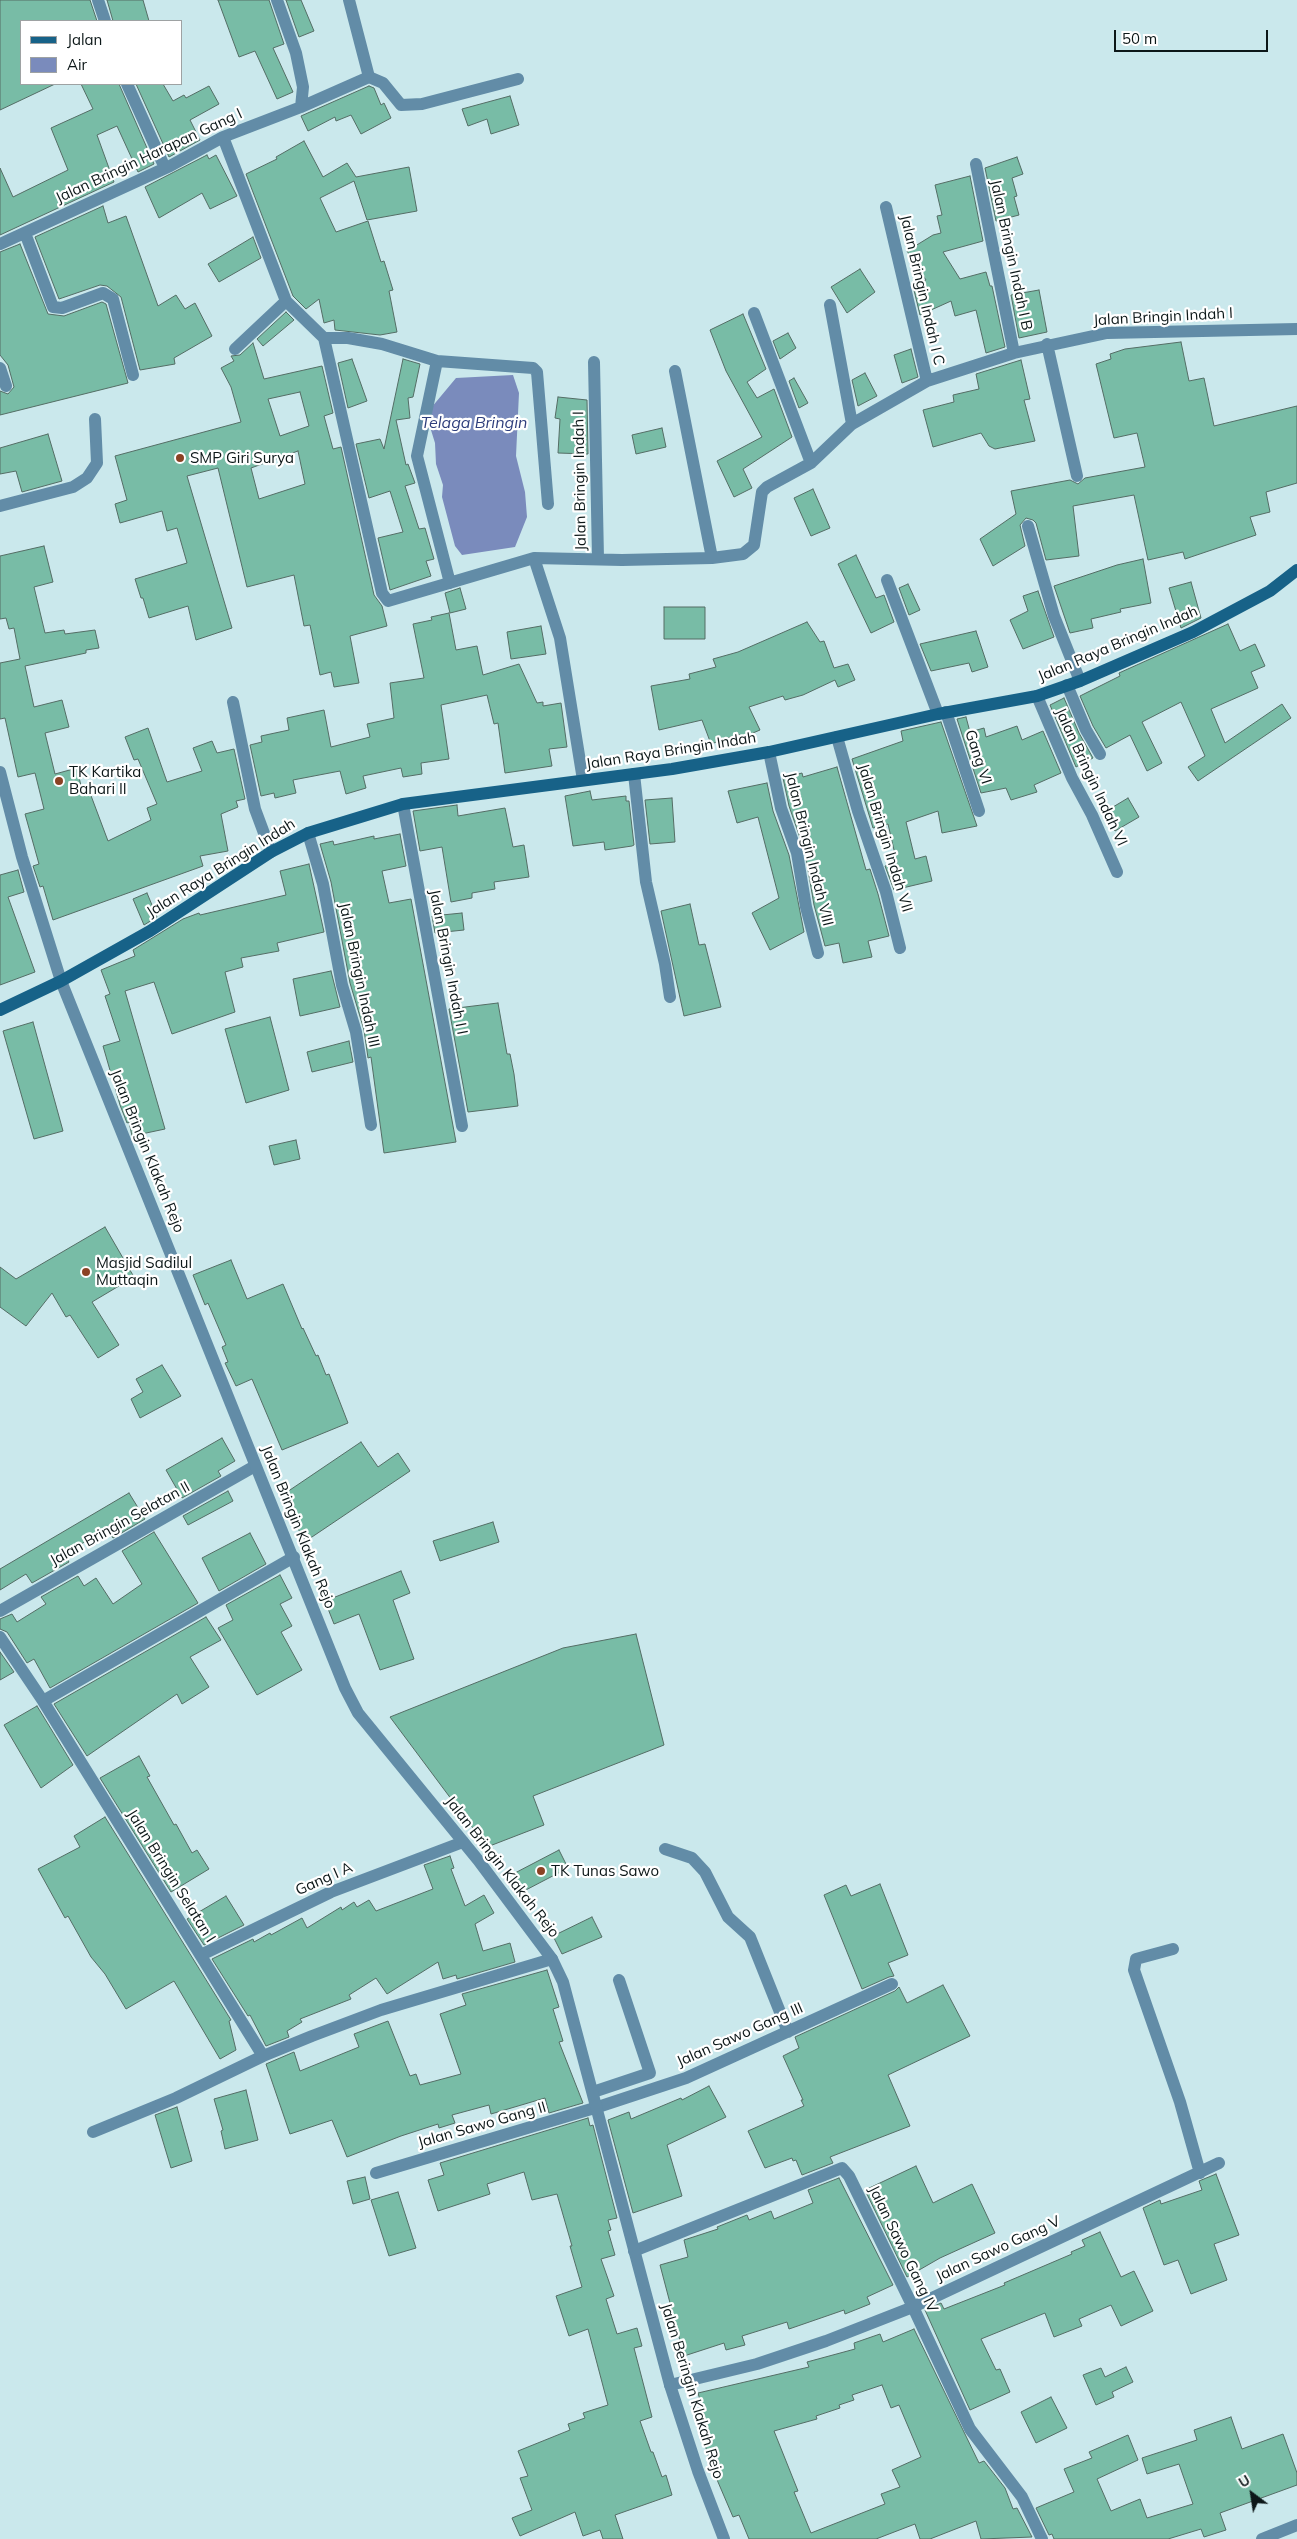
<!DOCTYPE html>
<style>
body{margin:0}
#map{position:relative;width:1297px;height:2539px;overflow:hidden;background:#cae8ec;font-family:Mulish,sans-serif}
canvas{display:block}
.legend{position:absolute;left:20px;top:20px;width:162px;height:65px;box-sizing:border-box;background:#fff;border:1px solid #9ea2a3;margin:0;padding:6px 9px;list-style:none;font-size:15px;color:#0c1718}
.legend li{display:flex;align-items:center;gap:10px;height:25px}
.legend b{width:25px;border:1px solid #9ea2a3}
.north{position:absolute;left:1227px;top:2469px;width:50px;height:50px;-webkit-text-stroke:4px #fff;paint-order:stroke;rotate:329deg;font-size:14px;font-weight:700;line-height:20px;text-align:center;color:#0c1718}
.north::after{content:'';display:block;margin:auto;width:18px;height:22px;background:#0c1718;clip-path:polygon(50% 0,100% 100%,50% 72%,0 100%)}
.scale{position:absolute;left:1114px;top:30px;width:154px;height:22px;box-sizing:border-box;border:2px solid #0c1718;border-top:0;padding-left:6px;font-size:15px;line-height:18px;white-space:nowrap;color:#0c1718;-webkit-text-stroke:4px #fff;paint-order:stroke}
</style>
<div id="map">
<canvas width="1297" height="2539"></canvas>
<ul class="legend">
<li><b style="height:6px;background:#176288"></b>Jalan</li>
<li><b style="height:14px;background:#7a8bbc"></b>Air</li>
</ul>
<div class="north">U</div>
<div class="scale">50 m</div>
</div>
<script>
const ctx = document.querySelector('canvas').getContext('2d');
ctx.lineJoin = 'round';
function paint(path, color) {
  ctx.fillStyle = color;
  ctx.fill(path, 'evenodd');
}
function poly(rows) {
  const path = new Path2D();
  for (const r of rows) {
    path.moveTo(r[0], r[1]);
    for (let i = 2; i < r.length; i += 2) path.lineTo(r[i], r[i + 1]);
  }
  return path;
}
function stroke(path, color, width, dash) {
  ctx.strokeStyle = color;
  ctx.lineWidth = width;
  ctx.lineCap = dash ? 'butt' : 'round';
  ctx.setLineDash(dash || []);
  ctx.stroke(path);
}
function drawText(font, color, halo, rows, align = 'center') {
  ctx.font = font + ' Mulish,sans-serif';
  ctx.lineWidth = 4.5;
  ctx.setLineDash([]);
  ctx.textBaseline = 'middle';
  ctx.strokeStyle = halo;
  ctx.fillStyle = color;
  for (const [text, x, y, turn = 0] of rows) {
    ctx.save();
    ctx.translate(x, y);
    ctx.rotate((+turn || 0) * Math.PI / 180);
    ctx.textAlign = isNaN(turn) ? turn : align;
    if (halo) ctx.strokeText(text, 0, 0);
    ctx.fillText(text, 0, 0);
    ctx.restore();
  }
}
const water = poly([
 [513,375,519,393,516,456,525,492,527,517,515,547,462,555,455,546,442,497,443,485,436,464,435,443,426,414,456,378]
]);
const building = poly([
 [0,0,90,0,97,21,21,21,21,84,55,84,0,110,0,0],
 [107,0,143,0,149,21,113,21,107,0],
 [218,0,269,0,284,44,273,48,293,92,277,99,255,51,239,57,218,0],
 [286,0,301,0,314,31,299,37,286,0],
 [81,84,119,84,154,164,138,172,117,126,97,135,114,182,0,235,0,168,13,197,68,170,51,128,93,109,81,84],
 [136,84,163,84,173,101,184,95,186,98,209,86,219,104,190,120,200,140,169,157,136,84],
 [369,86,374,88,381,105,384,103,391,118,361,134,351,115,336,121,335,117,308,131,301,116,369,86],
 [510,96,519,125,491,134,487,119,468,126,462,109,510,96],
 [304,141,323,177,347,163,356,177,409,167,417,211,367,220,354,181,320,198,336,232,368,221,381,262,384,261,393,290,389,291,397,332,380,335,335,330,334,320,324,323,319,299,306,309,293,296,246,174,277,159,276,157,304,141],
 [207,155,209,159,216,155,237,196,210,209,202,193,159,218,145,187,207,155],
 [1017,157,1023,174,1012,178,1017,196,1014,197,1019,215,996,221,985,168,1017,157],
 [970,176,983,241,943,252,960,279,986,272,990,286,992,286,1005,347,986,353,976,310,955,316,951,301,920,315,913,286,926,280,907,251,933,235,941,233,937,216,942,215,935,185,970,176],
 [103,206,108,223,126,216,158,306,176,295,185,309,195,303,212,336,174,358,175,364,140,370,121,297,107,286,100,285,59,299,35,237,103,206],
 [253,237,261,258,219,282,208,264,253,237],
 [20,244,48,314,64,316,102,302,106,304,128,383,0,415,0,391,8,394,14,387,8,365,0,355,0,252,20,244],
 [860,269,875,292,847,313,831,287,860,269],
 [1039,290,1047,332,1019,338,1011,295,1039,290],
 [286,312,294,320,263,346,257,339,286,312],
 [743,314,766,369,747,382,757,398,774,389,792,437,743,469,752,488,734,497,717,461,762,437,726,371,710,330,743,314],
 [788,333,796,348,780,359,773,341,788,333],
 [1181,342,1189,381,1204,378,1214,426,1297,406,1297,483,1266,492,1270,512,1250,517,1256,535,1185,559,1183,552,1148,560,1134,495,1073,506,1079,556,1046,560,1036,523,1033,520,1026,518,1020,525,1025,546,993,566,980,539,1016,514,1011,491,1070,480,1078,484,1085,478,1145,467,1137,433,1114,438,1096,364,1111,359,1110,354,1125,349,1181,342],
 [253,343,264,379,322,366,333,413,324,416,333,449,341,447,374,595,382,606,387,626,350,636,359,683,334,687,331,672,320,675,310,625,304,626,294,575,247,587,218,468,187,476,232,628,196,640,188,606,149,618,143,598,141,598,135,579,187,563,177,528,167,531,162,511,120,523,115,504,127,500,115,456,241,422,231,387,221,368,234,361,231,356,240,355,253,343],
 [300,392,309,426,280,436,268,399,300,392],
 [298,451,305,484,259,499,251,468,298,451],
 [911,349,918,377,902,383,894,355,911,349],
 [352,359,367,401,348,408,338,363,352,359],
 [403,359,420,364,413,397,408,398,410,418,396,420,406,465,408,464,415,483,405,486,419,529,425,528,434,559,426,561,431,576,390,590,378,538,403,532,390,491,369,498,356,444,380,439,384,449,403,359],
 [1021,360,1030,399,1024,400,1035,441,995,449,989,446,981,433,933,447,923,410,954,402,953,395,979,389,976,374,1021,360],
 [865,373,877,396,858,406,852,380,865,373],
 [794,378,808,403,799,408,789,381,794,378],
 [558,397,587,400,588,454,558,453,560,419,555,418,558,397],
 [662,428,666,447,636,454,632,435,662,428],
 [48,434,62,481,22,492,16,471,0,474,0,448,48,434],
 [813,489,830,528,811,536,794,498,813,489],
 [44,546,53,582,34,587,45,633,64,630,65,634,95,630,99,648,86,650,86,653,25,666,34,707,62,700,69,727,45,733,55,774,77,768,83,795,90,793,108,841,151,820,147,808,157,804,138,759,134,760,125,737,148,728,167,782,202,771,193,748,212,741,217,753,234,749,245,799,236,801,238,807,221,814,228,851,200,856,203,866,53,920,43,886,40,887,33,866,39,864,25,814,44,809,35,773,18,777,5,718,0,719,0,663,20,659,14,628,9,629,6,618,0,619,0,556,44,546],
 [856,555,876,598,884,595,894,622,871,633,838,564,856,555],
 [1143,559,1151,603,1120,609,1121,612,1091,619,1093,628,1070,633,1054,586,1117,565,1143,559],
 [1191,582,1201,618,1181,628,1169,588,1191,582],
 [908,584,920,610,909,615,899,588,908,584],
 [460,588,466,609,450,613,445,593,460,588],
 [1038,591,1054,637,1023,649,1010,620,1028,611,1023,596,1038,591],
 [664,607,705,607,705,639,664,639,664,607],
 [449,613,456,650,477,646,483,675,519,664,537,703,543,702,543,706,561,703,567,747,549,749,552,766,505,773,498,723,494,724,487,695,441,705,449,759,421,763,422,774,403,777,401,768,363,776,366,788,346,794,340,771,293,780,296,793,275,798,274,793,261,796,250,745,262,742,261,736,289,730,287,718,324,710,331,747,370,737,367,724,394,718,390,683,424,678,413,624,432,620,431,617,449,613],
 [807,622,820,642,824,641,834,668,848,664,855,680,838,687,835,680,803,695,785,700,783,696,749,707,760,730,741,738,739,734,711,744,702,720,659,730,651,686,690,679,689,674,716,667,713,659,738,652,807,622],
 [1228,624,1240,651,1255,644,1265,666,1251,672,1258,688,1211,709,1225,743,1282,704,1291,718,1198,781,1188,767,1205,756,1181,702,1142,722,1162,763,1147,771,1130,735,1106,748,1093,726,1080,696,1120,676,1119,673,1228,624],
 [541,626,546,654,511,659,507,632,541,626],
 [976,631,988,667,972,672,969,663,931,671,920,644,976,631],
 [1064,698,1079,733,1093,758,1076,767,1050,705,1064,698],
 [966,717,970,732,984,728,986,737,1017,726,1022,740,1043,731,1061,773,1034,785,1037,792,1011,800,1006,788,981,793,957,719,966,717],
 [941,722,977,826,942,833,938,811,906,822,915,859,926,856,932,881,894,890,885,866,897,863,888,824,873,828,852,759,903,741,901,731,941,722],
 [837,767,866,870,870,869,878,894,889,936,868,941,872,957,843,963,839,943,825,946,814,905,805,852,789,806,783,778,802,773,803,777,837,767],
 [767,783,773,811,789,855,804,932,770,950,752,913,779,898,758,817,737,823,728,791,767,783],
 [590,791,592,800,626,796,626,801,629,801,634,845,632,846,605,850,604,842,573,846,565,796,590,791],
 [672,798,675,842,650,844,645,800,672,798],
 [1128,798,1139,817,1115,831,1103,813,1128,798],
 [457,805,458,816,505,808,513,847,524,845,529,877,494,882,495,889,472,893,472,898,451,902,442,847,420,851,413,811,457,805],
 [400,834,406,866,382,871,389,903,411,899,456,1142,384,1153,371,1057,368,1058,364,1030,350,983,331,882,320,844,333,841,334,845,374,836,374,839,400,834],
 [309,864,324,932,277,943,279,951,241,958,243,967,225,972,235,1012,172,1034,154,982,125,991,165,1129,132,1136,129,1122,127,1123,120,1105,103,1046,120,1041,105,996,110,994,101,970,135,956,133,950,183,919,199,913,200,915,286,895,280,871,309,864],
 [18,870,24,892,8,897,35,972,0,985,0,875,18,870],
 [147,893,157,917,144,925,133,899,147,893],
 [690,904,699,945,705,944,721,1007,684,1016,661,911,690,904],
 [462,913,464,930,435,933,432,916,462,913],
 [331,971,340,1007,300,1016,293,979,331,971],
 [498,1003,507,1054,510,1054,514,1074,518,1106,468,1112,449,1009,498,1003],
 [270,1017,289,1090,246,1103,225,1029,270,1017],
 [33,1022,63,1131,34,1139,3,1031,33,1022],
 [349,1041,353,1062,312,1072,307,1052,349,1041],
 [296,1140,300,1159,274,1165,269,1146,296,1140],
 [105,1227,134,1277,92,1302,119,1345,98,1358,70,1315,66,1317,52,1293,26,1326,0,1307,0,1267,16,1279,105,1227],
 [231,1260,247,1299,283,1284,302,1329,303,1328,316,1356,318,1355,326,1375,329,1374,348,1423,282,1450,252,1379,236,1386,225,1363,228,1362,222,1347,226,1345,208,1303,205,1305,193,1275,231,1260],
 [162,1365,181,1396,140,1418,131,1399,143,1392,136,1379,162,1365],
 [222,1438,235,1461,218,1471,221,1476,182,1498,166,1470,222,1438],
 [361,1442,378,1467,398,1453,410,1471,306,1541,294,1523,300,1519,284,1494,361,1442],
 [228,1491,233,1501,188,1525,183,1516,228,1491],
 [129,1493,145,1519,113,1538,107,1529,64,1554,69,1562,32,1583,26,1574,0,1590,0,1569,129,1493],
 [493,1522,499,1542,440,1561,433,1541,493,1522],
 [154,1532,198,1603,50,1688,34,1659,27,1663,7,1632,0,1629,0,1619,12,1614,17,1622,46,1604,41,1597,78,1576,84,1586,96,1578,113,1604,142,1584,122,1551,154,1532],
 [250,1533,266,1564,219,1591,202,1558,250,1533],
 [401,1571,410,1593,393,1600,414,1659,380,1670,359,1614,334,1624,325,1601,401,1571],
 [280,1575,292,1598,280,1604,292,1626,281,1632,302,1670,257,1695,218,1628,233,1620,226,1605,280,1575],
 [206,1617,221,1640,190,1657,209,1687,182,1704,177,1694,87,1756,54,1704,206,1617],
 [636,1634,664,1745,533,1796,544,1825,487,1847,390,1717,563,1648,636,1634],
 [0,1652,14,1672,0,1680,0,1652],
 [37,1706,73,1765,41,1788,4,1725,37,1706],
 [139,1756,150,1776,147,1777,174,1825,176,1824,192,1853,197,1850,209,1869,171,1892,100,1778,139,1756],
 [105,1817,231,2020,229,2021,236,2050,220,2059,174,1981,126,2009,105,1974,91,1957,68,1916,65,1918,38,1869,80,1847,74,1836,105,1817],
 [559,1850,568,1868,522,1892,513,1874,559,1850],
 [450,1856,454,1868,451,1869,465,1906,484,1895,494,1913,475,1924,483,1951,510,1943,515,1962,457,1979,456,1975,443,1979,438,1962,387,1994,376,1978,349,1995,351,1999,300,2019,302,2022,287,2031,289,2037,266,2046,250,2015,248,2016,212,1959,253,1939,254,1942,270,1933,271,1935,302,1918,307,1928,341,1907,342,1910,354,1902,357,1907,369,1900,376,1911,433,1889,424,1865,450,1856],
 [880,1884,908,1955,888,1963,894,1976,889,1977,862,1989,824,1895,846,1885,851,1896,880,1884],
 [226,1896,244,1925,204,1945,187,1919,226,1896],
 [592,1917,602,1937,562,1954,553,1936,592,1917],
 [547,1970,559,2007,553,2009,563,2041,559,2042,583,2103,549,2113,545,2098,491,2114,489,2105,452,2115,455,2123,439,2128,438,2124,401,2136,347,2157,332,2120,290,2134,266,2064,294,2052,300,2071,359,2047,354,2034,388,2021,410,2076,416,2074,420,2085,461,2074,440,2014,466,2005,462,1994,547,1970],
 [943,1985,970,2036,888,2075,910,2126,830,2157,833,2163,802,2175,796,2160,793,2161,792,2158,765,2168,748,2131,804,2106,801,2100,803,2100,783,2056,799,2048,795,2037,895,1991,899,1987,907,2003,943,1985],
 [709,2086,726,2117,667,2145,682,2196,633,2213,608,2120,629,2112,631,2119,681,2098,682,2100,709,2086],
 [246,2090,258,2140,225,2149,221,2131,223,2130,214,2099,246,2090],
 [177,2107,192,2161,171,2168,155,2115,177,2107],
 [588,2118,590,2126,593,2125,617,2218,608,2220,611,2230,608,2231,615,2255,601,2259,614,2296,606,2299,617,2334,637,2328,642,2346,634,2348,652,2417,640,2421,651,2452,653,2452,662,2477,666,2475,672,2495,615,2515,623,2539,603,2539,600,2530,583,2536,575,2512,520,2536,512,2518,532,2510,520,2478,528,2476,518,2451,570,2430,568,2424,585,2418,583,2413,608,2405,588,2329,569,2336,556,2296,582,2287,570,2246,572,2246,557,2194,532,2200,524,2172,487,2184,490,2194,438,2211,428,2180,444,2175,440,2163,588,2118],
 [916,2166,933,2203,972,2184,995,2233,940,2258,907,2277,865,2190,916,2166],
 [1216,2174,1239,2235,1214,2244,1227,2280,1191,2294,1178,2260,1164,2265,1143,2208,1160,2200,1161,2204,1202,2190,1199,2181,1216,2174],
 [365,2177,370,2199,353,2204,347,2181,365,2177],
 [839,2178,893,2285,867,2297,870,2304,845,2314,844,2310,789,2329,787,2322,742,2336,745,2345,726,2350,724,2343,684,2356,660,2265,688,2257,684,2240,718,2229,717,2227,747,2215,749,2220,771,2211,774,2219,813,2203,808,2190,839,2178],
 [398,2192,416,2248,389,2256,371,2200,398,2192],
 [1100,2232,1121,2277,1134,2271,1153,2311,1121,2326,1111,2305,1079,2319,1082,2326,1054,2337,1045,2313,981,2339,996,2370,1000,2369,1010,2392,970,2410,925,2310,941,2303,944,2309,1005,2285,1004,2283,1072,2254,1071,2252,1085,2246,1082,2240,1100,2232],
 [914,2329,979,2463,984,2461,1005,2488,1013,2509,1017,2508,1032,2537,981,2539,976,2521,930,2539,920,2539,915,2524,876,2539,749,2539,739,2515,733,2517,712,2468,705,2445,712,2443,698,2393,809,2367,807,2362,855,2349,854,2343,880,2334,883,2342,914,2329],
 [882,2385,891,2408,899,2405,921,2457,892,2470,900,2487,881,2494,885,2504,811,2533,794,2492,798,2491,774,2431,817,2419,816,2416,840,2408,839,2405,854,2400,852,2395,882,2385],
 [1126,2367,1133,2382,1112,2392,1114,2397,1096,2405,1083,2375,1101,2368,1105,2377,1126,2367],
 [1051,2397,1067,2428,1036,2443,1021,2412,1051,2397],
 [1231,2417,1242,2449,1283,2434,1297,2473,1297,2485,1220,2513,1226,2530,1204,2537,1201,2529,1168,2539,1054,2539,1052,2534,1049,2535,1036,2508,1074,2492,1064,2469,1092,2458,1089,2452,1128,2435,1138,2460,1097,2479,1111,2511,1140,2499,1147,2518,1193,2504,1179,2464,1147,2474,1142,2458,1197,2440,1194,2430,1231,2417]
]);
const service = poly([
 [887,580,938,714],
 [593,2092,650,2073,619,1980]
]);
const minor = poly([
 [98,0,105,21],
 [277,0,296,53,303,87,301,107],
 [349,0,369,77],
 [369,77,383,83,401,105,422,104,518,79],
 [127,84,165,168],
 [223,137,286,301,235,349],
 [976,164,1014,353],
 [886,207,927,381],
 [25,233,53,307,62,308,103,293,113,299,133,375],
 [0,244,170,166,223,137,301,107,369,77],
 [286,301,324,338,348,338,382,344,437,361,533,368,537,372,548,504],
 [830,305,852,424],
 [754,313,811,463],
 [324,338,382,593,388,601,534,558,622,560,712,558,743,554,754,545,762,492,767,487,811,463,852,424,927,381,1014,353,1107,333,1297,329],
 [1047,344,1077,476],
 [437,361,417,456,450,583],
 [594,362,598,558],
 [0,368,6,386],
 [675,371,712,558],
 [0,506,73,487,87,478,97,463,95,419],
 [1028,526,1054,616,1080,681],
 [534,558,560,638,583,780],
 [1067,685,1086,730,1100,754],
 [1037,696,1072,778,1092,815,1117,872],
 [233,702,255,809,271,852],
 [946,712,979,811],
 [837,737,858,811,886,892,900,948],
 [769,752,781,808,797,853,806,907,818,953],
 [634,774,646,882,665,964,670,997],
 [403,804,462,1126],
 [308,833,323,884,342,985,356,1032,371,1125],
 [0,1611,255,1466],
 [0,1637,43,1701,263,2056],
 [43,1701,294,1557],
 [665,1849,692,1858,705,1872,728,1917,750,1937,788,2032],
 [1173,1949,1136,1959,1134,1970,1180,2102,1200,2173],
 [201,1955,331,1892,463,1842],
 [93,2132,176,2098,263,2056,312,2036,381,2010,552,1959],
 [376,2173,598,2107,686,2078,892,1984],
 [634,2251,842,2168,849,2176,913,2307,970,2429,1022,2497,1042,2539],
 [670,2385,757,2364,826,2341,913,2307,1219,2163],
 [1262,2539,1297,2525]
]);
const tertiary = poly([
 [0,772,22,857,61,981,345,1688,358,1713,478,1860,552,1959,563,1982,670,2385,698,2471,724,2539]
]);
const secondary = poly([
 [0,1010,61,981,150,931,271,852,308,833,403,804,672,769,769,752,938,714,1037,696,1080,681,1193,632,1270,591,1297,570]
]);
const markers = [
 [180,458,5,"#8b4224"],
 [59,781,5,"#8b4224"],
 [86,1272,5,"#8b4224"],
 [541,1871,5,"#8b4224"]
];
const streetNames = [
 ["Jalan Bringin Harapan Gang I",149,156,-25],
 ["Jalan Bringin Indah I B",1011,255,78],
 ["Jalan Bringin Indah I C",922,290,77],
 ["Jalan Bringin Indah I",1163,317,-3],
 ["Jalan Bringin Indah I",580,481,-91],
 ["Jalan Raya Bringin Indah",1118,644,-23],
 ["Jalan Raya Bringin Indah",671,751,-9],
 ["Gang VI",978,757,72],
 ["Jalan Bringin Indah VI",1091,777,65],
 ["Jalan Bringin Indah VII",885,838,73],
 ["Jalan Bringin Indah VIII",809,849,76],
 ["Jalan Raya Bringin Indah",221,868,-32],
 ["Jalan Bringin Indah I I",448,962,79],
 ["Jalan Bringin Indah III",359,975,78],
 ["Jalan Bringin Klakah Rejo",147,1151,68],
 ["Jalan Bringin Selatan II",120,1524,-29],
 ["Jalan Bringin Klakah Rejo",298,1527,68],
 ["Jalan Bringin Klakah Rejo",502,1867,52],
 ["Jalan Bringin Selatan I",171,1876,58],
 ["Gang I A",324,1879,-24],
 ["Jalan Sawo Gang III",740,2035,-24],
 ["Jalan Sawo Gang II",482,2125,-16],
 ["Jalan Sawo Gang IV",903,2249,64],
 ["Jalan Sawo Gang V",998,2249,-25],
 ["Jalan Beringin Klakah Rejo",692,2391,73]
];
const poiNames = [
 ["SMP Giri Surya",190,458],
 ["TK Kartika",69,772],
 ["Bahari II",69,789],
 ["Masjid Sadilul",96,1263],
 ["Muttaqin",96,1280],
 ["TK Tunas Sawo",551,1871]
];
const waterNames = [
 ["Telaga Bringin",474,423]
];
paint(water, '#7a8bbc');
paint(building, '#78bca6');
stroke(building, '#546d65', 1);
stroke(service, '#628ca7', 12);
stroke(minor, '#628ca7', 12);
stroke(tertiary, '#628ca7', 12);
stroke(secondary, '#176288', 12);
for (const [x, y, r, color] of markers) {
  const dot = new Path2D();
  dot.arc(x, y, r, 0, 2 * Math.PI);
  ctx.fillStyle = color;
  ctx.fill(dot);
  stroke(dot, '#fff', 2);
}
drawText('15px', '#0c1718', '#fff', streetNames);
drawText('15px', '#0c1718', '#fff', poiNames, 'left');
drawText('italic 16px', '#2e3e7c', '#fff', waterNames);
</script>
